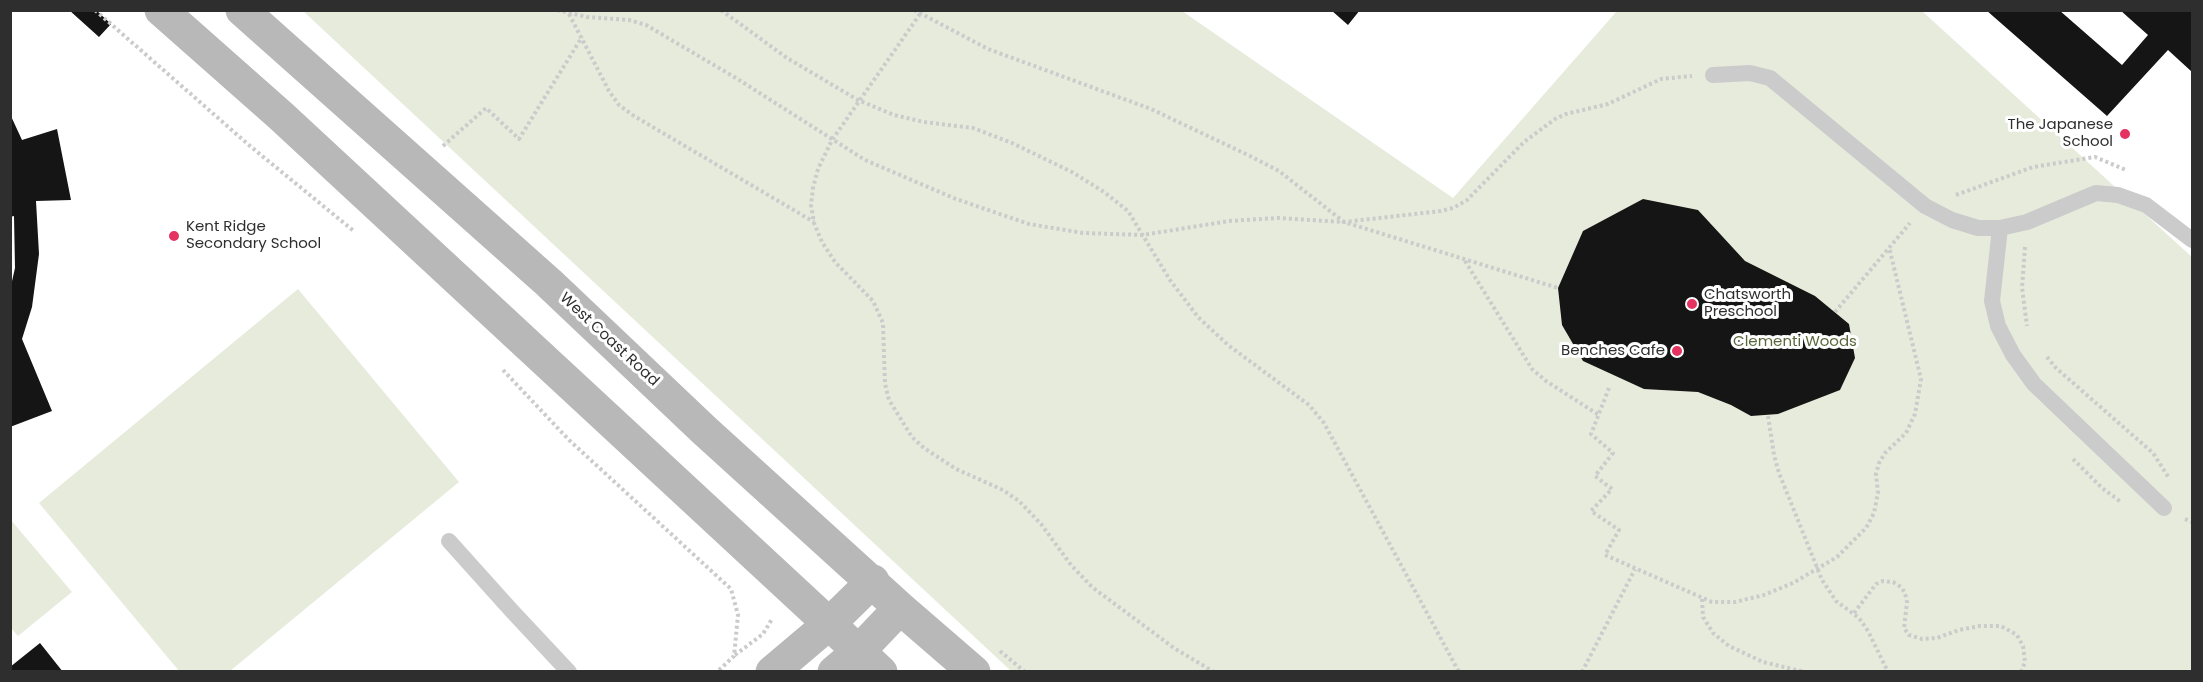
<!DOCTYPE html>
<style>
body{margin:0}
#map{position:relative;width:2203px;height:682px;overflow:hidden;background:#fff;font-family:Poppins,sans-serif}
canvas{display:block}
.frame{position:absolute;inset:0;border:12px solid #2e2e2e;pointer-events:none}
</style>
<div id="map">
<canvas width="2203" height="682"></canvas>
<div class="frame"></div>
</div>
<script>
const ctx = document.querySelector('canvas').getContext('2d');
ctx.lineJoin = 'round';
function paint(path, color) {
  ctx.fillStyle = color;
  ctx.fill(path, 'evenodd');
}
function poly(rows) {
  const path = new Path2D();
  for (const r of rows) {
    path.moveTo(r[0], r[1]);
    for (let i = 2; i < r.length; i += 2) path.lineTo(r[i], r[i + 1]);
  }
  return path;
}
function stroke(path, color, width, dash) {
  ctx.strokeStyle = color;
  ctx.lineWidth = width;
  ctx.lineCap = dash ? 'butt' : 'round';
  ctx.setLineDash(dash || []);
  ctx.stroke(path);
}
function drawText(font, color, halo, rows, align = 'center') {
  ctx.font = font + ' Poppins,sans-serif';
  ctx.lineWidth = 6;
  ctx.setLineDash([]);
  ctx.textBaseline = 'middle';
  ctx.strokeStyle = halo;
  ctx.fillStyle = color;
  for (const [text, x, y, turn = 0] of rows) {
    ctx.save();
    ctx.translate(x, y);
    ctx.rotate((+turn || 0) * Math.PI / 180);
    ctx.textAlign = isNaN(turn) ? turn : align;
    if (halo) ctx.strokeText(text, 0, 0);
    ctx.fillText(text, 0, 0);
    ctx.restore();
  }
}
const green = poly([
 [303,11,1182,11,1453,198,1617,11,1922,11,2192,257,2192,671,1011,671],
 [298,289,459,482,230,671,179,671,39,503],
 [10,519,72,592,18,636,11,628]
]);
const building = poly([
 [69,10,96,10,111,24,99,37],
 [1331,10,1360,10,1348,25],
 [1986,10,2059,10,2122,65,2148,35,2120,10,2192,10,2192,72,2168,50,2107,116],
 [10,114,22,140,57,129,71,200,36,201,39,254,32,307,22,339,52,411,10,427,10,290,15,268,14,216,10,217],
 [1643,199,1698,210,1745,261,1815,296,1849,324,1855,358,1840,390,1778,414,1751,416,1731,405,1698,392,1644,389,1583,361,1562,325,1558,288,1583,231],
 [40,643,63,672,10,672,10,667]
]);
const path = poly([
 [95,10,250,146,355,232],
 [557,10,587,17,629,20,646,25,736,78,865,160,956,199,1029,224,1083,233,1143,235,1229,221,1278,218,1344,222,1441,211,1453,208,1467,200,1524,142,1555,119,1566,114,1608,104,1661,79,1692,76],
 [721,10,787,58,858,100,894,115,924,122,973,128,1012,143,1072,172,1104,192,1128,211,1170,280,1198,317,1228,345,1309,405,1324,423,1459,672],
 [914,10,988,49,1151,109,1250,156,1279,171,1344,222,1558,288],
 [569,14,609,91,619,105,634,116,814,222],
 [920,14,832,140,818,169,813,188,811,205,814,223,822,242,835,262,873,301,883,323,885,384,889,400,912,437,924,448,956,469,1003,490,1019,501,1041,524,1071,565,1092,587,1174,648,1214,672],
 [443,146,486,108,519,139,582,37],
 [1956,195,2033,167,2095,157,2126,170],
 [2025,247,2022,288,2027,326],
 [1465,261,1532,369,1546,381,1599,415],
 [1835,312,1910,223],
 [2047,357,2056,368,2153,453,2169,478],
 [503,370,569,440,731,589,738,615,734,656,717,672],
 [1609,388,1591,434,1613,453,1595,476,1612,489,1591,511,1619,530,1605,555,1712,602,1735,602,1764,595,1793,583,1837,557,1866,528,1874,513,1878,493,1876,474,1879,463,1885,453,1906,433,1915,414,1921,379,1889,247],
 [1768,416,1774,455,1779,473,1822,580,1836,601,1859,618,1868,631,1888,672],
 [2073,459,2102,488,2121,502],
 [2185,519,2192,522],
 [1702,599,1703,617,1713,633,1729,646,1763,662,1805,672],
 [1854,613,1876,584,1883,581,1893,582,1901,587,1905,593,1907,602,1904,628,1909,635,1922,639,1937,638,1959,630,1980,626,2001,626,2017,635,2023,646,2025,662,2021,672],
 [1000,651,1025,672],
 [735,655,763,634,772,619],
 [1582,672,1635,569]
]);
const service = poly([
 [1713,75,1750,73,1770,78,1925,206,1952,220,1978,228,2000,228,2027,222,2096,193,2118,195,2146,205,2192,240],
 [2000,228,1992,301,1998,326,2013,355,2034,384,2164,508],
 [449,541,511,610,569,672]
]);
const secondary = poly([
 [161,10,281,116,881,672],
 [242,10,549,283,704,430,900,608,974,672],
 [772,672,830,623,873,581],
 [834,672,860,650,900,608]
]);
const markers = [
 [2125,134,6,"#e43261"],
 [174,236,6,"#e43261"],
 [1692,304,6,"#e43261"],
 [1677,351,6,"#e43261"]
];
const poiNames = [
 ["The Japanese",2113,125],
 ["School",2113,142],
 ["Kent Ridge",186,227,"left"],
 ["Secondary School",186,244,"left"],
 ["Chatsworth",1704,295,"left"],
 ["Preschool",1704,312,"left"],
 ["Benches Cafe",1665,351]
];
const streetNames = [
 ["West Coast Road",609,340,43]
];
const parkNames = [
 ["Clementi Woods",1795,342]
];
paint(green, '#e7ebdc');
paint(building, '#151515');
stroke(path, '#cbcbcb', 4, [3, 3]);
stroke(service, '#cbcbcb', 16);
stroke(secondary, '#b8b8b8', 33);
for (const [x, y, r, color] of markers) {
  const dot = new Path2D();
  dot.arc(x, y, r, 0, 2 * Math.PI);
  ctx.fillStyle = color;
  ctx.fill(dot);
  stroke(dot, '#fff', 2);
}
drawText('15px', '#2e2e2e', '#fff', poiNames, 'right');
drawText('15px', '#2e2e2e', '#fff', streetNames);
drawText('15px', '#5a693c', '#fff', parkNames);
</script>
